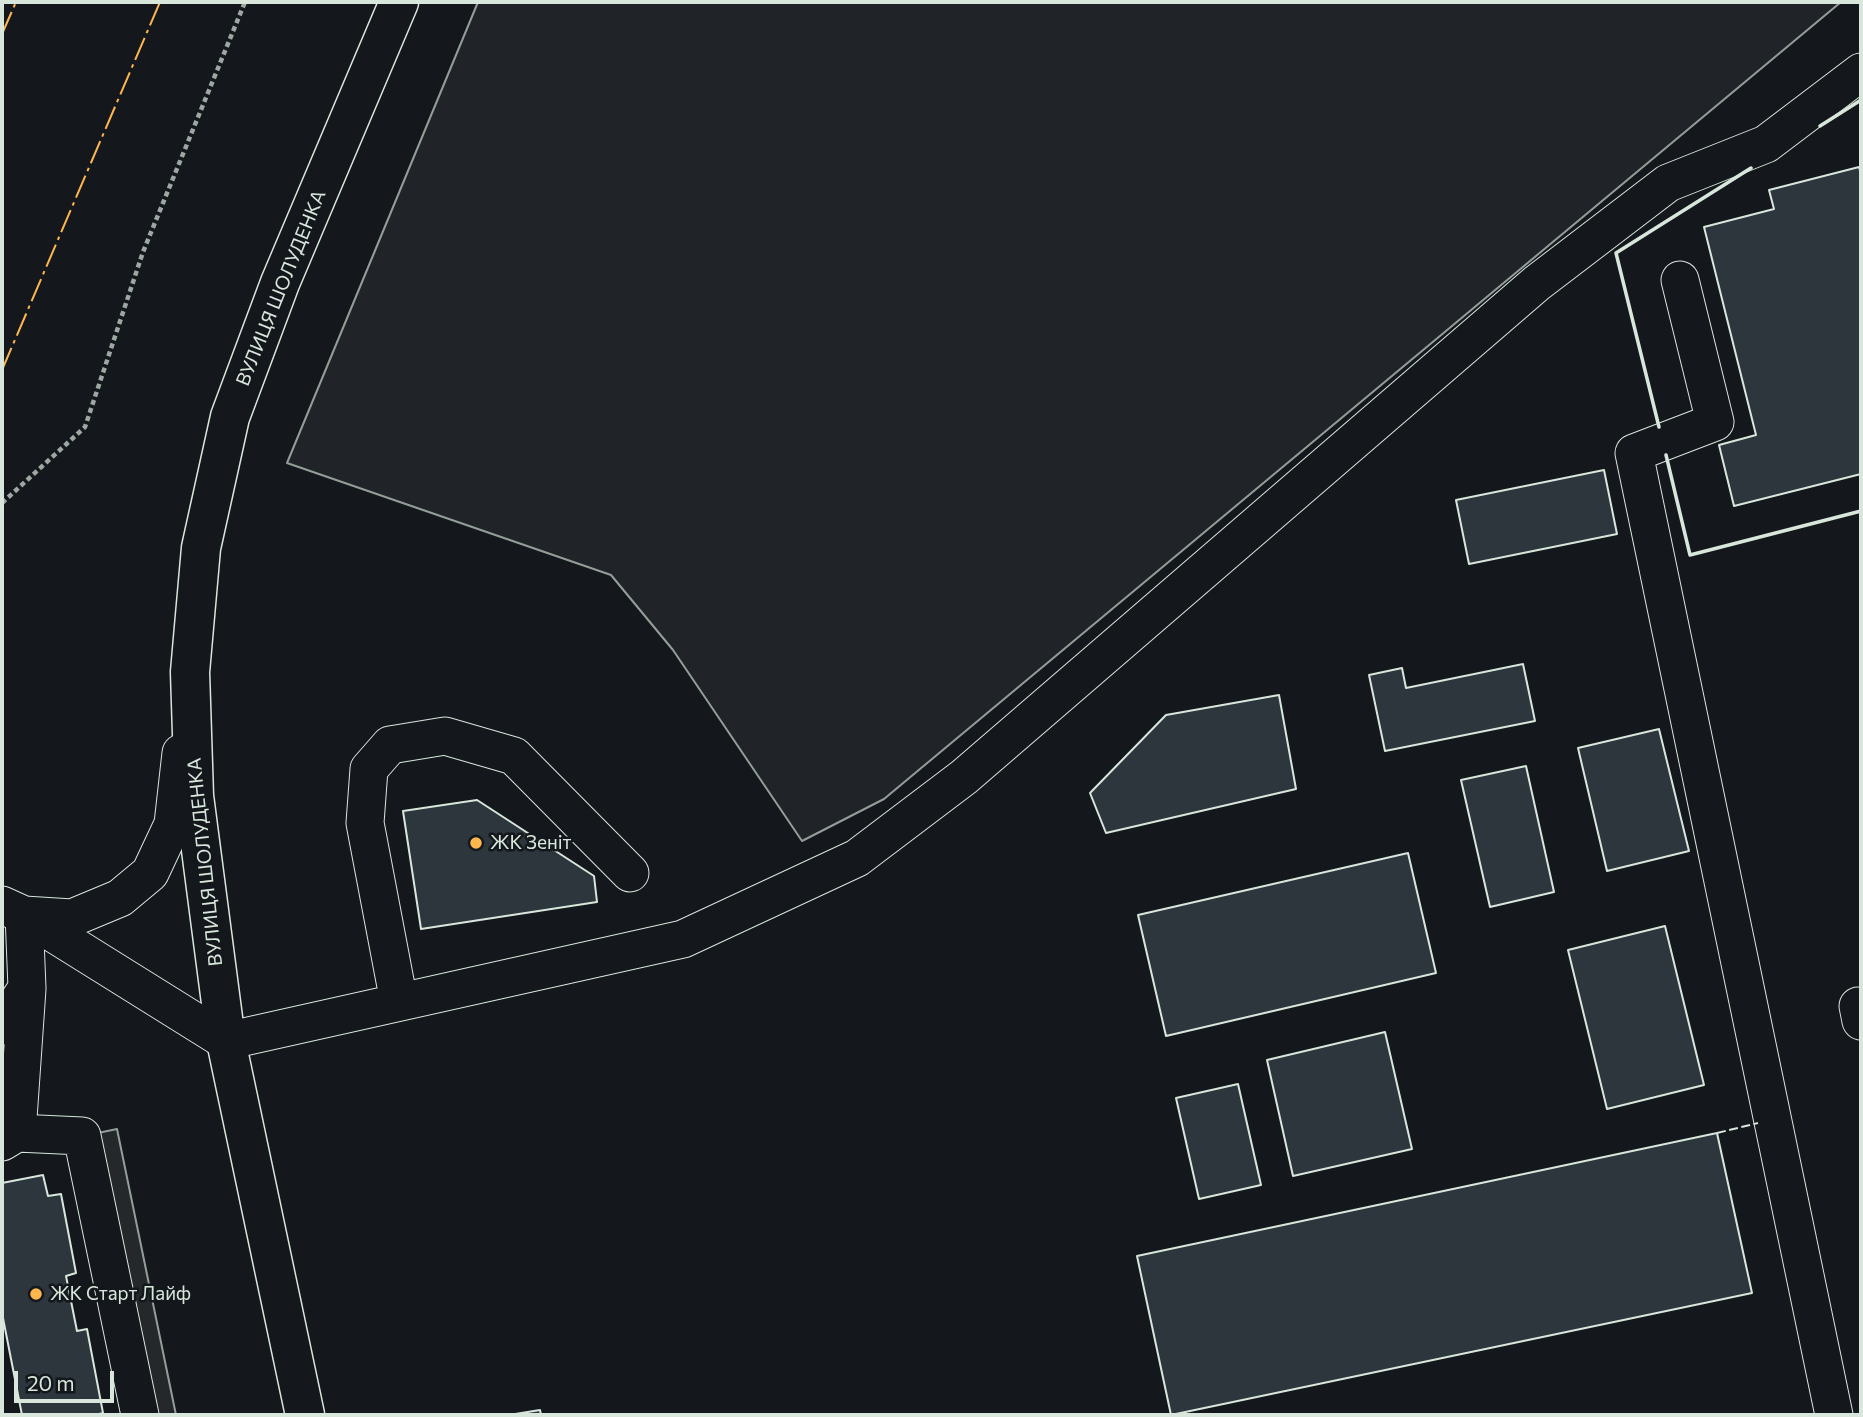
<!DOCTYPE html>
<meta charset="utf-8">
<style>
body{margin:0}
#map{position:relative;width:1863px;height:1417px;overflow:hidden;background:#14181c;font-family:Commissioner,sans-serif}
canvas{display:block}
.frame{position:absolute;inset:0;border:4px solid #d8e6dc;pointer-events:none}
.scale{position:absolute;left:14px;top:1371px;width:100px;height:32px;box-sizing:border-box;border:4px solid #d8e6dc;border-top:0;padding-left:9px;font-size:21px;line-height:24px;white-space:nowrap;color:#d8e6dc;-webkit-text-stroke:5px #14181c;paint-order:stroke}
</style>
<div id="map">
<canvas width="1863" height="1417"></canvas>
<div class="frame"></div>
<div class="scale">20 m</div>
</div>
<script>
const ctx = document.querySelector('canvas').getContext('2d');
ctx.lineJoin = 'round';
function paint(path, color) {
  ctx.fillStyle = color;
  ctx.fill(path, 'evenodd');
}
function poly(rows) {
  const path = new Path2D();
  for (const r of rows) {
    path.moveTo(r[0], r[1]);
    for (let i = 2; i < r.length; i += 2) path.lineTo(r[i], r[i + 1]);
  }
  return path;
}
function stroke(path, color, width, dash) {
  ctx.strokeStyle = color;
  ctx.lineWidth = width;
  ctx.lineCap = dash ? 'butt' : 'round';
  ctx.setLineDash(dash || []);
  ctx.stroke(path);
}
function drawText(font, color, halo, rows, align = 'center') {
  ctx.font = font + ' Commissioner,sans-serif';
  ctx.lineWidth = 5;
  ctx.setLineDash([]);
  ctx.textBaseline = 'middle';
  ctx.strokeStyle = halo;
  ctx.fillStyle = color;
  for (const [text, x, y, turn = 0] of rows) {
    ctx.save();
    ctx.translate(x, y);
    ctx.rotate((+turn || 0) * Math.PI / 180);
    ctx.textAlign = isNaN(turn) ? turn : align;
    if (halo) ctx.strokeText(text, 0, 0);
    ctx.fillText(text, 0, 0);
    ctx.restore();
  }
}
const green = poly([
 [478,2,1841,2,884,799,802,841,673,650,611,575,287,463,478,2]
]);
const parking = poly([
 [117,1129,176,1415,150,1415,93,1134,117,1129]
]);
const building = poly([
 [1859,167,1861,174,1861,474,1734,506,1719,445,1756,435,1704,227,1774,209,1769,190,1859,167],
 [1604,470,1617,534,1469,564,1456,500,1604,470],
 [1523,664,1535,721,1385,751,1369,675,1402,668,1406,688,1523,664],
 [1279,695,1296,789,1106,833,1090,793,1166,715,1279,695],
 [1659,729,1689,851,1607,871,1578,748,1659,729],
 [1526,766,1554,892,1490,907,1461,780,1526,766],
 [477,800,594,876,597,902,421,929,403,811,477,800],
 [1408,853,1436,973,1166,1036,1138,915,1408,853],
 [1665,926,1704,1085,1607,1109,1568,950,1665,926],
 [1385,1032,1412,1149,1293,1176,1267,1060,1385,1032],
 [1238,1084,1261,1185,1199,1199,1176,1098,1238,1084],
 [1717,1133,1752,1293,1171,1415,1137,1256,1717,1133],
 [43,1175,48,1196,61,1194,76,1273,66,1276,77,1331,87,1329,103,1413,95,1415,22,1415,2,1313,2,1183,43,1175],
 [540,1410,541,1415,509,1415,540,1410]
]);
const path = poly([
 [2,503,85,427,143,252,245,2]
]);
const minor = poly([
 [1680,280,1715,422,1634,453,1834,1415],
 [2,905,24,915,226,1041,683,939,857,858,964,777,1537,283,1668,183,1766,144,1861,72],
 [399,1002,365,823,369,769,390,745,445,736,514,756,630,873],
 [1861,1006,1858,1006,1861,1021],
 [2,1026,27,988,24,915,72,918,120,898,150,873,173,824,181,753],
 [17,1133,82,1136,140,1415],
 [2,1142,17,1133,27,989]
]);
const major = poly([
 [305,1415,226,1041,194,796,190,672,201,548,230,417,280,283,399,2]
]);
const fence = poly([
 [1717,1133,1758,1123]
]);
const wall = poly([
 [1820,126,1861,100],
 [1659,427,1616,253,1751,168],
 [1666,455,1690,555,1861,511]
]);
const power = poly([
 [2,34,16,2],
 [2,370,160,2]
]);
const markers = [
 [476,843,7,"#ffb74d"],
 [36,1294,7,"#ffb74d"]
];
const streetNames = [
 ["ВУЛИЦЯ ШОЛУДЕНКА",281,288,-68],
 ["ВУЛИЦЯ ШОЛУДЕНКА",205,862,-96]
];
const poiNames = [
 ["ЖК Зеніт",490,843],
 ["ЖК Старт Лайф",50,1294]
];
paint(green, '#202428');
stroke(green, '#939e99', 2);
paint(parking, '#24282b');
stroke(parking, '#939e99', 2);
paint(building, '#2c363c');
stroke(building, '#d8e6dc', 2);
stroke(minor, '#d8e6dc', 39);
stroke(major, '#d8e6dc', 41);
stroke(path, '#9da8a2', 4.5, [5, 3.5]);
stroke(minor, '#14181c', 37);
stroke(major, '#14181c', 38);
stroke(fence, '#d8e6dc', 2, [9, 3.5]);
stroke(wall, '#d8e6dc', 3.5);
stroke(power, '#ffb74d', 2, [24, 5, 3.5, 5]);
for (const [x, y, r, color] of markers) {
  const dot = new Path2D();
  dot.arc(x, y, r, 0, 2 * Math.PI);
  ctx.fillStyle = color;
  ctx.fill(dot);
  stroke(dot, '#14181c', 2.5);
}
drawText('19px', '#d8e6dc', '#14181c', streetNames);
drawText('19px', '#d8e6dc', '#14181c', poiNames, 'left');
</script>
